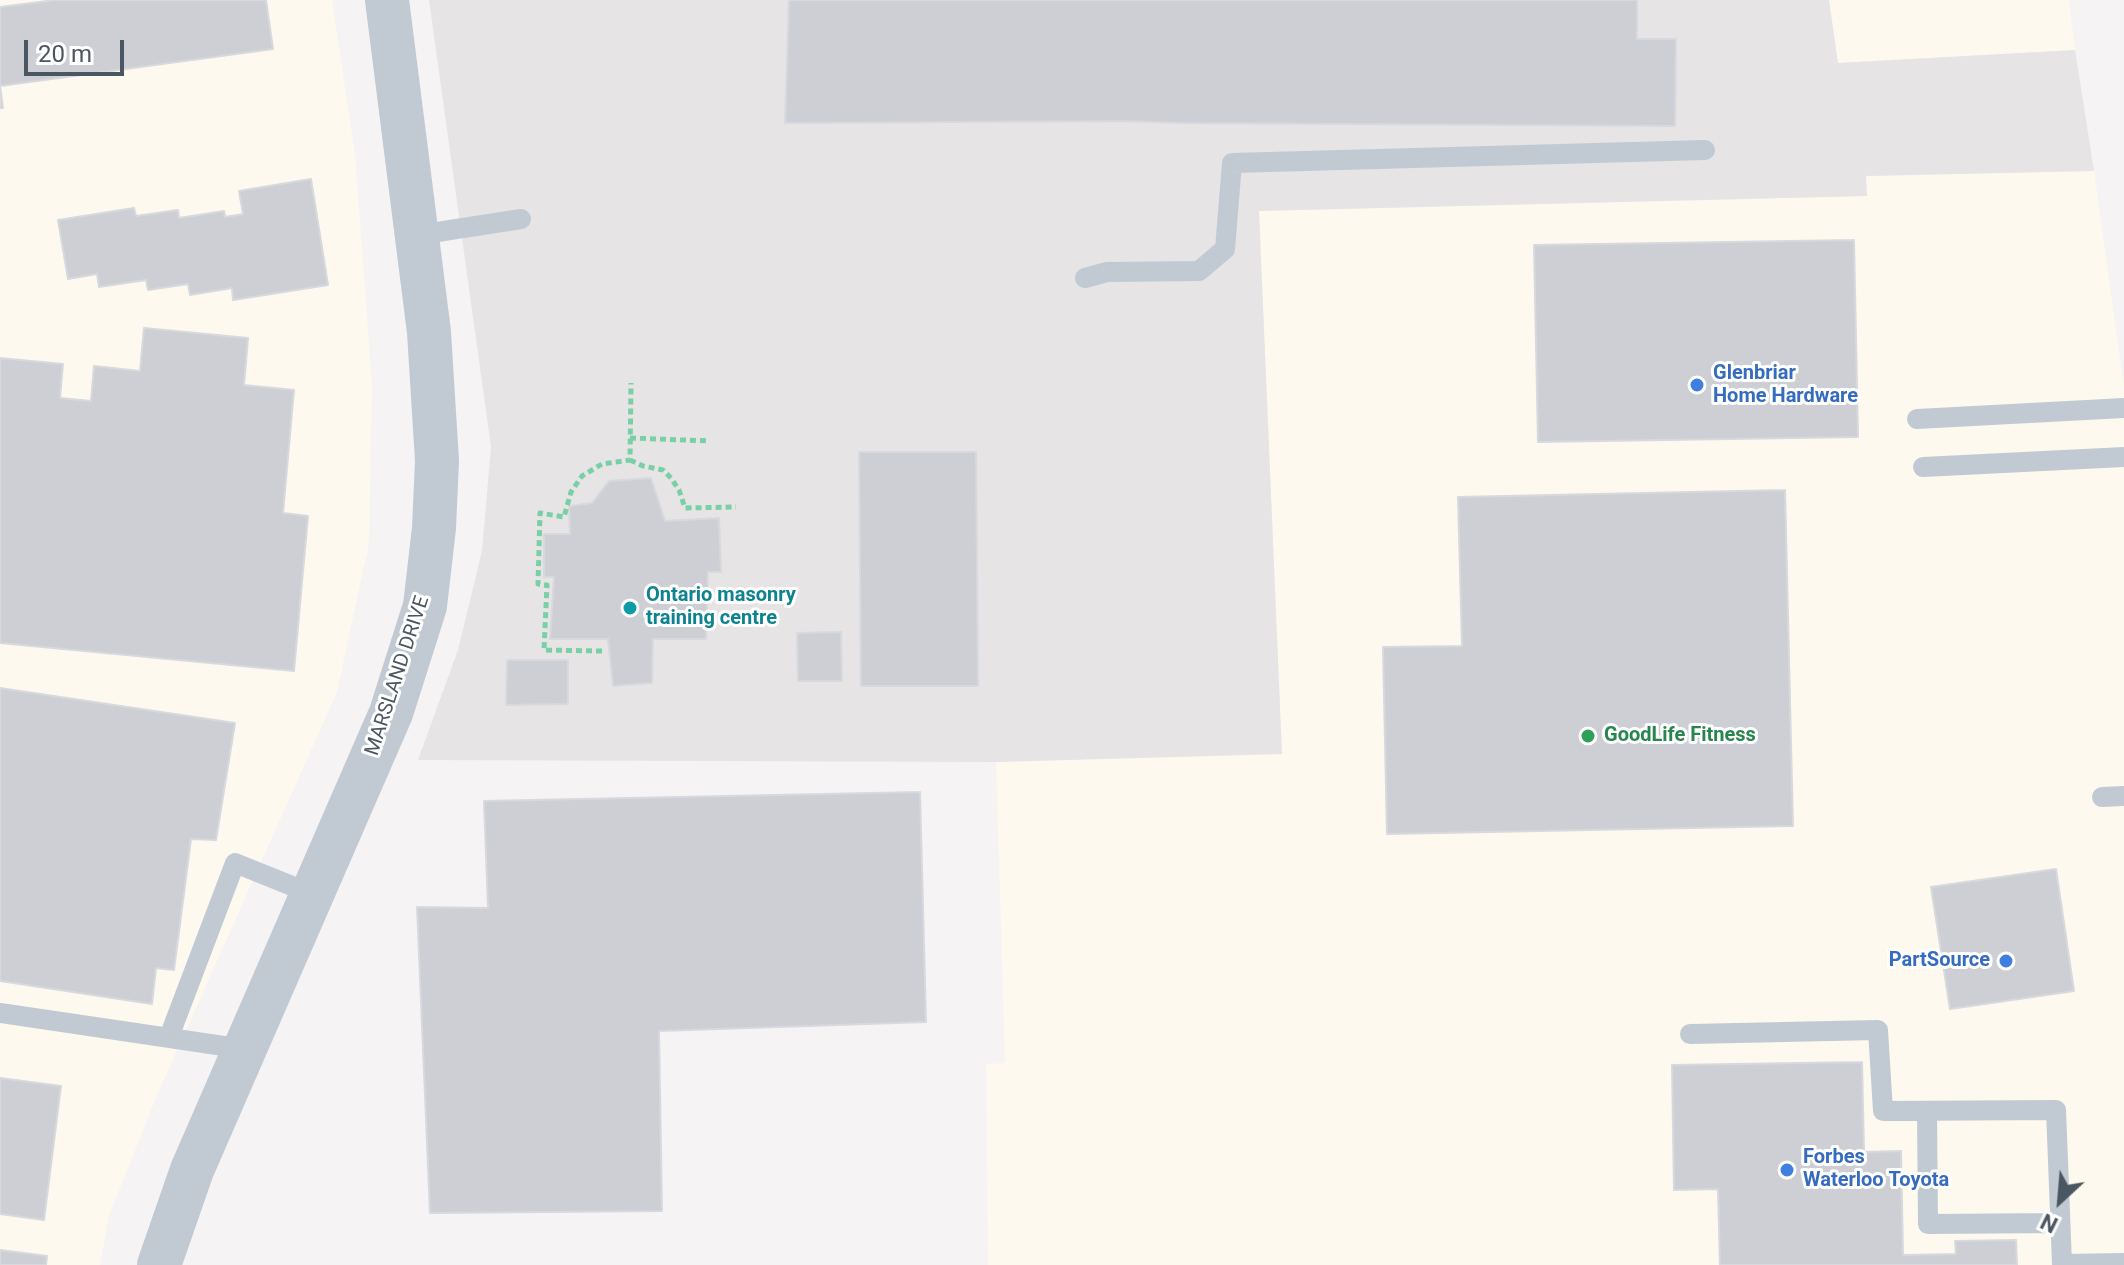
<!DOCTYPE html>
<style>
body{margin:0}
#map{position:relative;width:2124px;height:1265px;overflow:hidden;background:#f5f3f3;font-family:Roboto,sans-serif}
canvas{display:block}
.north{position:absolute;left:2020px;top:1161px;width:80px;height:80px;-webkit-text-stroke:6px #fff;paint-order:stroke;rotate:206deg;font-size:22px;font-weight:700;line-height:32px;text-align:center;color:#4a5661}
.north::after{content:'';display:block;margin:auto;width:28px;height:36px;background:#4a5661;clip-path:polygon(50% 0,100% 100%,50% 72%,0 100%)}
.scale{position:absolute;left:24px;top:40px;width:100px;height:36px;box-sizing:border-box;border:4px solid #4a5661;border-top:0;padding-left:10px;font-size:24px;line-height:28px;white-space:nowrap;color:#4a5661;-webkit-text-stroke:6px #fff;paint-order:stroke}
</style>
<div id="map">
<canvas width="2124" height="1265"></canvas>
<div class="north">N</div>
<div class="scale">20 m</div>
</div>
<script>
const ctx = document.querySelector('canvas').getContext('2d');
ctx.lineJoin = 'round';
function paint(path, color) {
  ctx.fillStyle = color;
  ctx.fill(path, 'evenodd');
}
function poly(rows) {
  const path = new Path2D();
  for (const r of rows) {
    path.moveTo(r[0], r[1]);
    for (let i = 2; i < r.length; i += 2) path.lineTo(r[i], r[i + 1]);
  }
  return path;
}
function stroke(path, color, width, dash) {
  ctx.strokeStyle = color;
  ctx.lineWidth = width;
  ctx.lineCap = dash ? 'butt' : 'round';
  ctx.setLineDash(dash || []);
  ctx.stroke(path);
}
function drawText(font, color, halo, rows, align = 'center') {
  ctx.font = font + ' Roboto,sans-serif';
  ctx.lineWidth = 6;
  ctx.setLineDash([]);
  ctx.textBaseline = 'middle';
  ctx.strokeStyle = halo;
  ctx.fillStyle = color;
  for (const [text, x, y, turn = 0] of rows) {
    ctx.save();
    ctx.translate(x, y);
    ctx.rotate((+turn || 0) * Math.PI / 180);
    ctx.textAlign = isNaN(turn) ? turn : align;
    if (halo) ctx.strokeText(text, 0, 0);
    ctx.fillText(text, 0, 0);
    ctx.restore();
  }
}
const commercial = poly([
 [0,0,332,0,355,154,372,384,369,543,337,692,155,1100,109,1216,100,1265,0,1265],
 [1829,0,2069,0,2075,50,1838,63],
 [2094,171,2124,388,2124,1265,988,1265,986,1064,1005,1063,996,762,1282,754,1259,211,1866,196,1865,176]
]);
const education = poly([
 [429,0,1829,0,1838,63,2075,50,2094,171,1866,176,1867,196,1259,211,1282,754,996,762,418,760,458,650,482,551,491,447]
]);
const building = poly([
 [55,0,266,0,273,49,0,86,3,108,0,108,0,7,55,0],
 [789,0,1637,0,1637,39,1676,39,1675,126,1184,123,1122,121,785,123,789,0],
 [311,179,328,285,233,300,232,288,190,295,188,284,148,290,146,280,99,287,97,274,68,279,58,220,134,208,136,216,178,210,179,218,224,211,225,217,243,214,239,191,311,179],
 [1854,240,1858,437,1538,442,1534,245,1854,240],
 [144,328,248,338,244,385,294,390,283,513,308,516,294,671,0,643,0,358,63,364,60,398,91,401,94,366,140,371,144,328],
 [859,452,976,452,978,686,861,686,859,452],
 [651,478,665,521,719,518,721,572,708,572,706,639,653,639,652,683,613,686,608,639,550,639,554,577,544,577,544,534,570,534,569,506,592,503,609,481,651,478],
 [1785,490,1793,826,1387,834,1383,647,1462,646,1458,497,1785,490],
 [841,632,842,681,798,681,797,633,841,632],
 [507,660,568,660,568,704,506,705,507,660],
 [0,688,235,723,216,840,191,839,174,970,156,968,152,1004,0,981,0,688],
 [920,792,926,1022,659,1031,662,1211,430,1213,417,907,488,908,484,801,920,792],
 [2056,869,2074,991,1950,1009,1931,887,2056,869],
 [1862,1062,1864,1152,1901,1151,1903,1255,1956,1254,1955,1241,2016,1240,2017,1265,1720,1265,1718,1189,1674,1190,1672,1065,1862,1062],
 [0,1078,61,1086,44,1220,0,1214,0,1078],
 [0,1250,47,1256,46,1265,0,1265,0,1250]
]);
const path = poly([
 [630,438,710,441],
 [630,460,643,466,663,470,671,478,679,490,685,508,736,507],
 [602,651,544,650,547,585,538,584,540,513,564,517,571,492,582,476,602,464,630,460,631,383]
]);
const service = poly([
 [418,235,521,219],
 [1085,278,1107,272,1199,271,1225,249,1232,163,1705,150],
 [1917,419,2124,408],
 [1923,467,2124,457],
 [2102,797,2124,796],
 [0,1013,244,1049],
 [1690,1034,1878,1030,1883,1111,2056,1110,2062,1264,2124,1263],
 [169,1037,235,863,312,894],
 [1927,1111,1928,1224,2060,1223]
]);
const tertiary = poly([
 [159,1265,192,1170,391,713,425,606,434,528,437,461,429,332,387,0]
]);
const markers = [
 [1697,385,8,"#3f7fe0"],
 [630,608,8,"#0f9aa8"],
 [1588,736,8,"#2e9e5b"],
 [2006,961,8,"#3f7fe0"],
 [1787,1170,8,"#3f7fe0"]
];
const shopNames = [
 ["Glenbriar",1713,374],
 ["Home Hardware",1713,397],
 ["PartSource",1990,961,"right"],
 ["Forbes",1803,1158],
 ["Waterloo Toyota",1803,1181]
];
const cultureNames = [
 ["Ontario masonry",646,596],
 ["training centre",646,619]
];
const streetNames = [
 ["MARSLAND DRIVE",398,676,-72]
];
const leisureNames = [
 ["GoodLife Fitness",1604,736]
];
paint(commercial, '#fdf9ef');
paint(education, '#e6e4e5');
paint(building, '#cdcfd5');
stroke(building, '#d7d9de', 2);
stroke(path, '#7ad0a6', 5, [6, 4]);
stroke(service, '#c1cad2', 20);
stroke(tertiary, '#c1cad2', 44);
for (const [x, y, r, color] of markers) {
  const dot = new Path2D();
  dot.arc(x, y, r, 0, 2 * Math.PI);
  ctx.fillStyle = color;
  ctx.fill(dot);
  stroke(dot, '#fff', 3);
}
drawText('bold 20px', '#366cbe', '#fff', shopNames, 'left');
drawText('bold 20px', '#0d838f', '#fff', cultureNames, 'left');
drawText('20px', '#4a5661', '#fff', streetNames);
drawText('bold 20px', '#27864d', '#fff', leisureNames, 'left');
</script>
